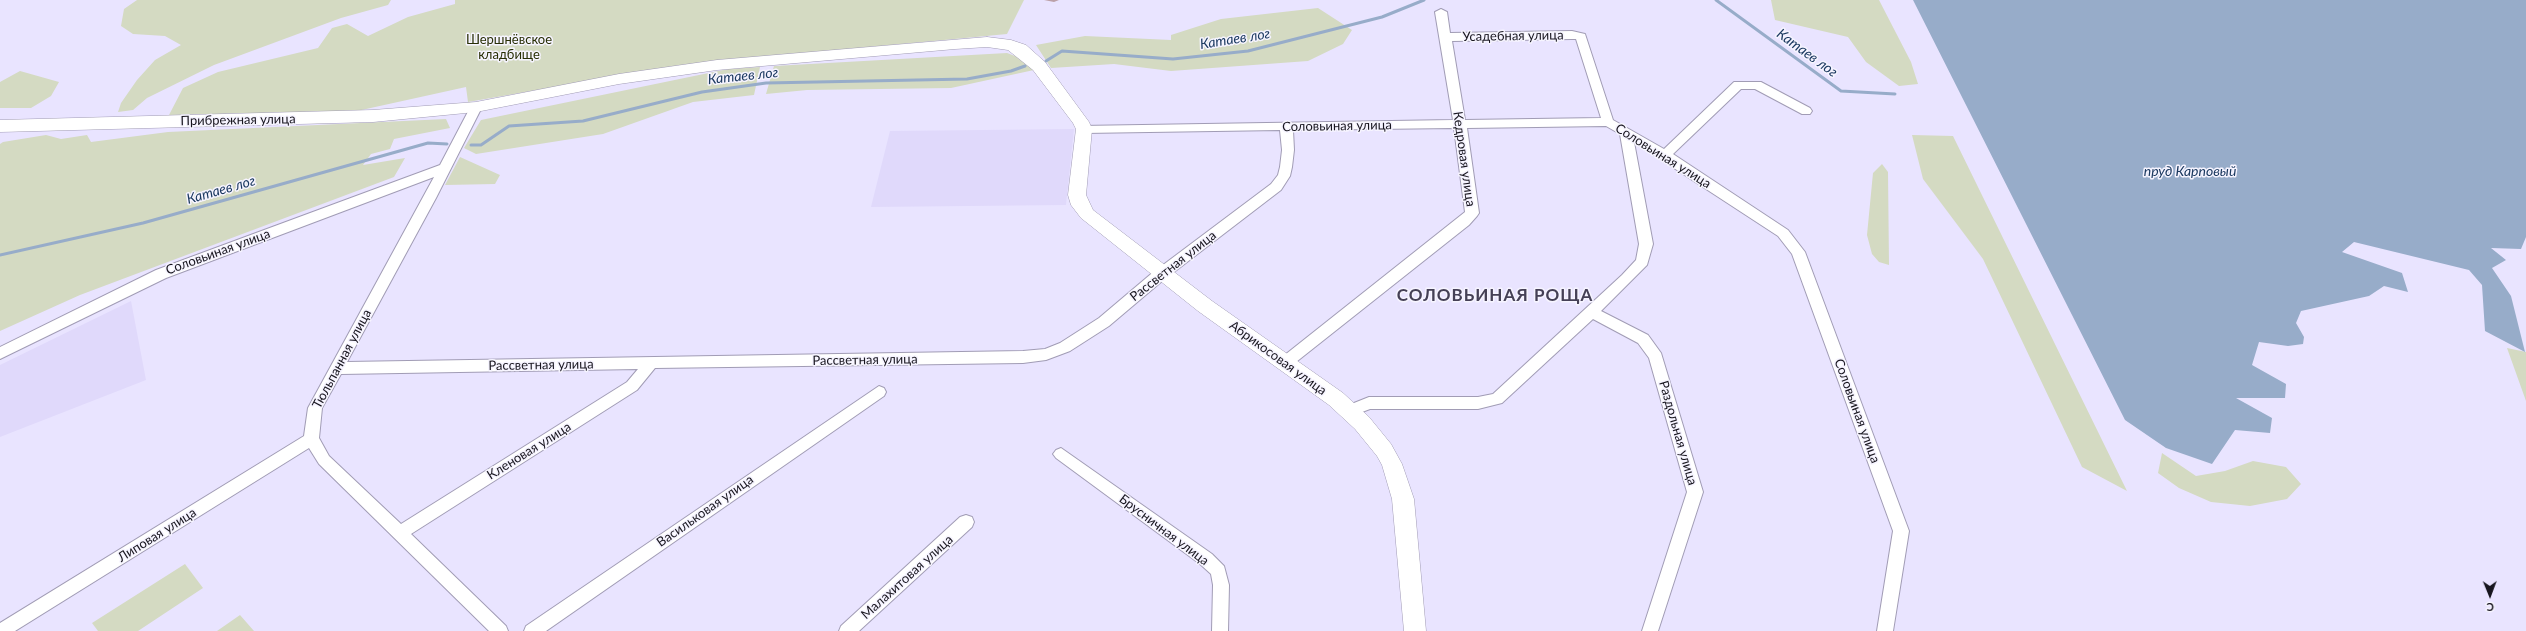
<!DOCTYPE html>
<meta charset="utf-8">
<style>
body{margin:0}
#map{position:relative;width:2526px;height:631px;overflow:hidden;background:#e9e4ff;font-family:Lato,sans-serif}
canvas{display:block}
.north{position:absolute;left:2470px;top:575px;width:40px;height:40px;-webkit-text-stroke:3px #f6f4ff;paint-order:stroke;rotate:179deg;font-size:11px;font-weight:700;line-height:16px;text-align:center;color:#17151e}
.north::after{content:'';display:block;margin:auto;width:14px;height:18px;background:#17151e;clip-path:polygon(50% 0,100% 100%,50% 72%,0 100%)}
</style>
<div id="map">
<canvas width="2526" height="631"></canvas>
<div class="north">С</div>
</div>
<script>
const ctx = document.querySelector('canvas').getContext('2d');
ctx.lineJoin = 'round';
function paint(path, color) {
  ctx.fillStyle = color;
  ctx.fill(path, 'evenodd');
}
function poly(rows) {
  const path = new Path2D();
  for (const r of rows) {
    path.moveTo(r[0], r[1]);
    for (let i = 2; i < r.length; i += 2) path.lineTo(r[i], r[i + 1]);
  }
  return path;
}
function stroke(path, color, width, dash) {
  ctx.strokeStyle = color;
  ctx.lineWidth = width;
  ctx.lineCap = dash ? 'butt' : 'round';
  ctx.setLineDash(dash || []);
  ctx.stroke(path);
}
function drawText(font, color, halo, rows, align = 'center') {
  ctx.font = font + ' Lato,sans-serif';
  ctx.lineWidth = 3;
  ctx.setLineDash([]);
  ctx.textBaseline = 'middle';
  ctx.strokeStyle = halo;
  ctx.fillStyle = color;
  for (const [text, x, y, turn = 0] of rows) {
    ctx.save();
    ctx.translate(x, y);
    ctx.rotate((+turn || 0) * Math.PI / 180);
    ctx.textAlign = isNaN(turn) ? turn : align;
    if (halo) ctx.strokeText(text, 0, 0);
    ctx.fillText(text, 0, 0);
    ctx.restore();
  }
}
const built = poly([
 [1074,129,1066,205,871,207,890,131],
 [131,301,146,380,0,437,0,365]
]);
const green = poly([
 [137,0,391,0,388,5,341,18,214,65,147,98,133,110,118,112,121,103,137,80,155,60,181,45,165,36,133,34,121,26,124,9],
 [455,0,1024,0,1007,34,681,65,468,102,466,87,357,111,169,115,183,88,218,72,318,48,332,28,347,24,368,36,408,17,455,4],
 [1771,0,1879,0,1911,62,1918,84,1899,86,1866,62,1848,37,1775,20],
 [1318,8,1352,30,1343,44,1308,61,1171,71,1114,64,1051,68,1036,45,1085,36,1171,40,1171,35,1221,19],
 [1007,53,1023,59,1034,70,951,88,807,90,766,94,774,66],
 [760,67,754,95,693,102,603,134,476,154,464,148,481,120,728,69],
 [20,71,59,82,51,96,31,108,0,108,0,82],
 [446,119,450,128,394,139,390,149,371,154,363,165,405,158,394,177,80,295,0,331,0,144,3,142,46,135,61,139,87,135,91,142,168,132],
 [1912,135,1953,136,2127,491,2082,467,1983,259,1923,179],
 [460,157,500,175,495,184,445,185],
 [1882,164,1888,172,1889,265,1879,262,1872,254,1867,235,1873,173],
 [2507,348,2526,352,2526,402,2526,401],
 [2162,453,2196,476,2225,471,2253,461,2286,467,2301,484,2287,499,2250,506,2211,502,2179,488,2158,473],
 [185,564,203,588,138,631,98,631,92,623],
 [240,615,254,631,217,631]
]);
const water = poly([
 [1913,0,2526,0,2526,237,2521,249,2491,248,2506,260,2492,268,2511,296,2525,352,2485,331,2482,285,2469,270,2354,242,2342,252,2402,273,2408,292,2384,286,2369,296,2301,311,2296,323,2304,337,2303,344,2288,346,2259,342,2252,365,2286,384,2285,398,2236,398,2272,418,2270,433,2235,430,2212,464,2166,448,2125,420]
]);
const stream = poly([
 [1716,0,1841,91,1895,94],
 [1046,61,1062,51,1173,59,1248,51,1382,17,1424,0],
 [471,145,481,145,509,126,583,121,702,92,766,83,967,79,1011,71,1025,66],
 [0,255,143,223,428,143,447,144]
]);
const street = poly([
 [1441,9,1447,12,1450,33,1572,31,1585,34,1613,120,1664,149,1734,82,1761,82,1810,108,1812,111,1810,114,1802,114,1755,89,1741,89,1673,154,1788,230,1805,252,1909,531,1893,631,1877,631,1893,531,1792,254,1778,236,1634,142,1653,244,1647,265,1601,311,1648,335,1661,353,1703,492,1658,631,1642,631,1687,492,1649,358,1638,343,1593,319,1502,403,1478,409,1370,409,1349,417,1344,415,1342,411,1344,407,1369,397,1478,397,1493,394,1622,275,1636,260,1639,244,1620,134,1606,126,1467,128,1479,213,1477,216,1469,225,1291,366,1286,368,1281,366,1279,362,1281,358,1465,212,1454,128,1293,130,1294,150,1292,167,1290,176,1281,190,1161,282,1109,326,1070,351,1046,360,1023,363,655,368,637,390,411,534,506,626,508,631,489,631,319,464,309,448,15,631,0,631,0,623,304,436,308,408,434,177,166,278,0,359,0,347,156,270,440,165,472,104,476,103,482,107,436,198,347,362,1023,351,1045,349,1060,343,1099,318,1151,274,1271,184,1278,175,1280,167,1282,150,1280,130,1084,133,1080,132,1078,129,1080,126,1453,120,1435,12,1441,9],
 [1572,39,1576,39,1601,118,1465,120,1452,41,1572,39],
 [638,369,627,382,401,524,329,456,319,438,322,408,341,374,638,369],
 [879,386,884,388,886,392,884,396,546,631,524,631,526,626,879,386],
 [1061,448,1212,554,1224,566,1229,585,1228,631,1212,631,1213,585,1211,574,1200,564,1056,458,1053,454,1056,450,1061,448],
 [966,515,972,517,974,522,972,527,859,631,839,631,841,626,960,517,966,515]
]);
const secondary = poly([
 [987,37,1011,40,1026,45,1045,62,1089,122,1092,129,1086,195,1093,210,1212,301,1343,393,1369,417,1391,444,1402,464,1414,499,1426,631,1404,631,1392,499,1382,465,1377,456,1355,429,1329,405,1198,311,1081,218,1071,205,1068,195,1076,129,1073,123,1033,70,1008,50,987,47,955,49,717,70,619,84,476,112,373,122,0,132,0,120,373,110,476,102,619,74,717,60,987,37]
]);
const wall = poly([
 [1044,0,1059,0,1054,2]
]);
const streetNames = [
 ["Усадебная улица",1513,36,-1],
 ["Прибрежная улица",238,120,-1],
 ["Соловьиная улица",1337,126,-1],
 ["Соловьиная улица",1663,156,32],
 ["Кедровая улица",1464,159,82],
 ["Соловьиная улица",218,252,-20],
 ["Рассветная улица",1173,266,-38],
 ["Абрикосовая улица",1278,358,36],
 ["Тюльпанная улица",342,359,-62],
 ["Рассветная улица",865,360,-1],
 ["Рассветная улица",541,365,-1],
 ["Соловьиная улица",1857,411,70],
 ["Раздольная улица",1678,433,74],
 ["Кленовая улица",529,451,-32],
 ["Васильковая улица",705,511,-35],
 ["Брусничная улица",1164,530,37],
 ["Липовая улица",157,535,-32],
 ["Малахитовая улица",907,577,-42]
];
const parkNames = [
 ["Шершнёвское",509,40],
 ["кладбище",509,55]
];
const waterNames = [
 ["Катаев лог",1235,39,-9],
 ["Катаев лог",1807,53,36],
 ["Катаев лог",743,76,-6],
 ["пруд Карповый",2190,171],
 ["Катаев лог",221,190,-16]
];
const districtNames = [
 ["СОЛОВЬИНАЯ РОЩА",1495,296]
];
paint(built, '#e0d9fb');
paint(green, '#d4dac2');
paint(water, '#97acc9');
stroke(stream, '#97acc9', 3);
stroke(street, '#a19cb5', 2);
stroke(secondary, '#a19cb5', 1);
paint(street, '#fff');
paint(secondary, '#fff');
paint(wall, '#bba0a8');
drawText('13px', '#17151e', '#f6f4ff', streetNames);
drawText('13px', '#282f05', '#f6f4ff', parkNames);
drawText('italic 14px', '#1b3960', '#f6f4ff', waterNames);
ctx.letterSpacing = '1px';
drawText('bold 17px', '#454056', '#f6f4ff', districtNames);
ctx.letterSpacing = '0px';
</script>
